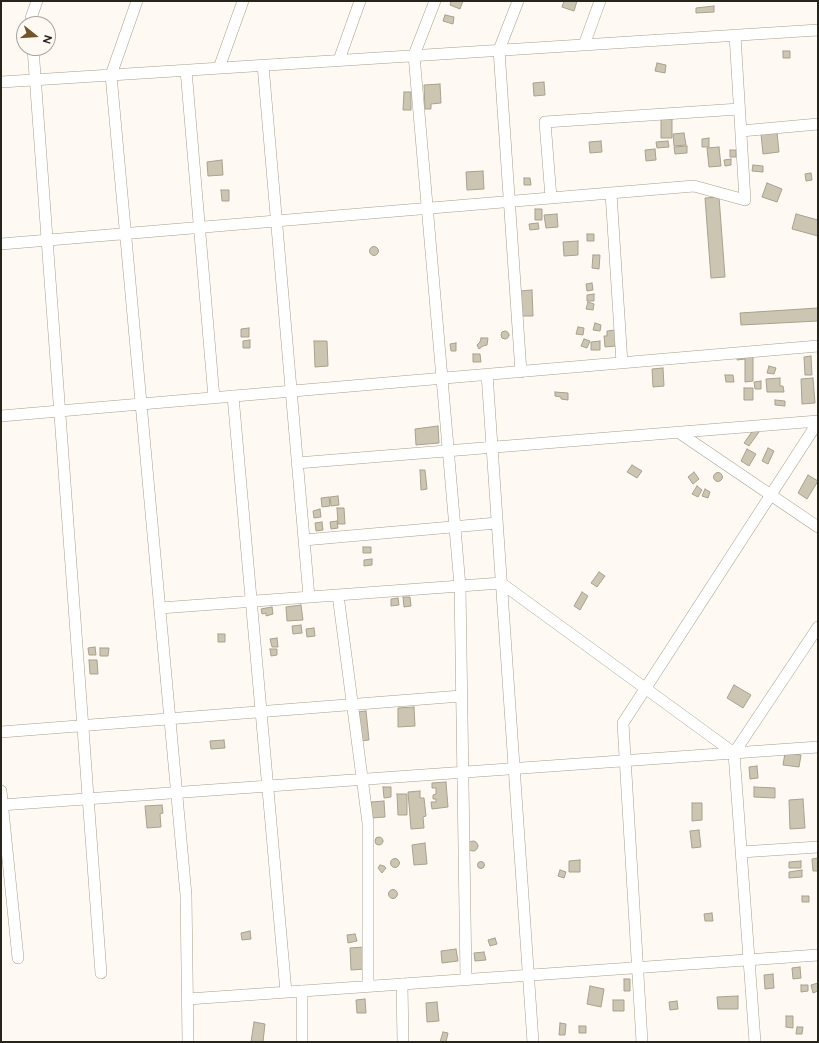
<!DOCTYPE html>
<style>
body{margin:0}
#map{position:relative;width:819px;height:1043px;overflow:hidden;background:#fefaf3;font-family:Figtree,sans-serif}
canvas{display:block}
.frame{position:absolute;inset:0;border:2px solid #27241c;pointer-events:none}
.north{position:absolute;left:16px;top:16px;width:40px;height:40px;box-sizing:border-box;background:#fefaf3;border:1px solid #a8a49d;border-radius:50%;rotate:107deg;font-size:11px;font-weight:700;line-height:16px;text-align:center;color:#27241c}
.north::after{content:'';display:block;margin:auto;width:14px;height:18px;background:#715427;clip-path:polygon(50% 0,100% 100%,50% 72%,0 100%)}
</style>
<div id="map">
<canvas width="819" height="1043"></canvas>
<div class="frame"></div>
<div class="north">N</div>
</div>
<script>
const ctx = document.querySelector('canvas').getContext('2d');
ctx.lineJoin = 'round';
function paint(path, color) {
  ctx.fillStyle = color;
  ctx.fill(path, 'evenodd');
}
function poly(rows) {
  const path = new Path2D();
  for (const r of rows) {
    if (r.length === 3) {
      path.moveTo(r[0] + r[2], r[1]);
      path.arc(r[0], r[1], r[2], 0, 2 * Math.PI);
      continue;
    }
    path.moveTo(r[0], r[1]);
    for (let i = 2; i < r.length; i += 2) path.lineTo(r[i], r[i + 1]);
  }
  return path;
}
function stroke(path, color, width, dash) {
  ctx.strokeStyle = color;
  ctx.lineWidth = width;
  ctx.lineCap = dash ? 'butt' : 'round';
  ctx.setLineDash(dash || []);
  ctx.stroke(path);
}
const building = poly([
 [451,1,463,1,460,9,450,5,451,1],
 [564,1,577,1,574,11,562,7,564,1],
 [714,6,714,12,696,13,696,8,714,6],
 [445,15,454,17,453,24,443,21,445,15],
 [783,51,790,51,790,58,783,58,783,51],
 [657,63,666,65,665,73,655,71,657,63],
 [544,82,545,95,534,96,533,83,544,82],
 [440,84,441,103,431,104,431,109,425,109,424,85,440,84],
 [404,92,411,92,411,110,403,110,404,92],
 [672,118,672,138,661,138,661,119,672,118],
 [777,132,779,152,763,154,761,134,777,132],
 [684,133,686,145,674,146,673,134,684,133],
 [709,138,709,147,702,147,702,139,709,138],
 [601,141,602,152,590,153,589,142,601,141],
 [668,141,669,147,657,148,656,142,668,141],
 [687,146,687,153,675,154,674,147,687,146],
 [719,147,721,166,709,167,707,148,719,147],
 [655,149,656,160,646,161,645,150,655,149],
 [730,150,736,150,736,157,730,157,730,150],
 [731,159,731,165,725,166,724,160,731,159],
 [222,160,223,175,208,176,207,162,222,160],
 [753,165,763,166,763,172,752,171,753,165],
 [483,171,484,189,467,190,466,172,483,171],
 [811,173,812,180,806,181,805,174,811,173],
 [524,178,530,178,531,185,524,185,524,178],
 [767,183,782,189,777,202,762,197,767,183],
 [221,190,229,190,229,201,222,201,221,190],
 [719,197,725,277,711,278,705,198,719,197],
 [535,209,542,209,542,220,535,220,535,209],
 [557,214,558,227,546,228,544,215,557,214],
 [796,214,818,220,818,236,792,229,796,214],
 [538,223,539,229,530,230,529,224,538,223],
 [587,234,594,234,594,241,587,241,587,234],
 [578,241,578,255,564,256,563,242,578,241],
 [374,251,4.5],
 [593,255,600,255,599,269,592,268,593,255],
 [592,283,593,290,587,291,586,284,592,283],
 [532,290,533,316,521,316,520,291,532,290],
 [594,294,594,301,587,301,587,295,594,294],
 [588,302,594,304,593,310,586,309,588,302],
 [818,308,818,321,741,325,740,313,818,308],
 [595,323,601,325,600,331,593,330,595,323],
 [578,327,584,328,583,335,576,334,578,327],
 [249,328,249,337,241,337,241,329,249,328],
 [615,330,616,346,605,347,604,336,607,336,607,331,615,330],
 [505,335,4],
 [481,338,488,338,487,345,483,346,479,349,477,345,480,342,481,338],
 [584,339,590,341,587,348,581,346,584,339],
 [250,340,250,348,243,348,243,341,250,340],
 [314,341,327,341,328,366,315,367,314,341],
 [600,341,600,350,591,350,591,342,600,341],
 [456,343,456,351,451,351,450,344,456,343],
 [753,352,753,381,745,382,745,359,737,360,737,353,753,352],
 [473,354,480,354,481,362,473,362,473,354],
 [811,356,812,375,805,375,804,357,811,356],
 [769,366,776,368,774,374,767,373,769,366],
 [663,368,664,386,653,387,652,369,663,368],
 [725,375,733,375,734,382,726,382,725,375],
 [780,378,780,386,783,386,784,392,767,392,766,379,780,378],
 [813,378,815,403,802,404,801,379,813,378],
 [761,381,761,389,755,389,754,382,761,381],
 [744,388,753,388,753,400,744,400,744,388],
 [555,392,568,393,568,400,561,399,561,397,555,396,555,392],
 [775,400,785,401,785,406,775,405,775,400],
 [438,426,439,443,416,445,415,429,438,426],
 [754,429,759,432,749,446,744,443,754,429],
 [768,448,774,451,768,464,762,461,768,448],
 [747,449,756,454,749,466,741,461,747,449],
 [632,465,642,471,637,478,627,472,632,465],
 [420,470,425,470,427,489,421,490,420,470],
 [694,472,699,479,693,484,688,477,694,472],
 [718,477,4.5],
 [808,475,818,481,807,499,798,493,808,475],
 [697,486,702,490,698,497,692,494,697,486],
 [705,489,710,492,708,498,702,496,705,489],
 [338,496,339,505,331,506,330,497,338,496],
 [329,497,330,506,322,507,321,498,329,497],
 [337,508,344,508,345,524,338,524,337,508],
 [320,509,321,517,314,518,313,511,320,509],
 [337,521,338,528,331,529,330,522,337,521],
 [322,522,323,530,316,531,315,523,322,522],
 [363,547,371,547,371,553,363,553,363,547],
 [372,559,372,565,364,566,364,560,372,559],
 [599,572,605,576,597,587,591,583,599,572],
 [582,592,588,596,580,610,574,606,582,592],
 [403,597,410,597,411,606,404,607,403,597],
 [398,598,399,605,391,606,391,599,398,598],
 [301,605,303,620,287,621,286,607,301,605],
 [272,607,273,614,266,616,266,613,262,614,261,609,272,607],
 [301,625,302,633,293,634,292,626,301,625],
 [314,628,315,636,307,637,306,629,314,628],
 [218,634,225,634,225,642,218,642,218,634],
 [277,638,278,647,272,647,270,639,277,638],
 [95,647,96,655,89,655,88,648,95,647],
 [100,648,109,648,108,656,100,656,100,648],
 [270,649,277,649,277,655,271,656,270,649],
 [89,660,97,660,98,674,90,674,89,660],
 [734,685,751,695,743,708,727,698,734,685],
 [414,707,415,726,398,727,398,708,414,707],
 [366,711,369,740,359,741,357,712,366,711],
 [224,740,225,748,211,749,210,741,224,740],
 [785,753,801,755,799,767,783,765,785,753],
 [757,766,758,778,750,779,749,767,757,766],
 [446,782,448,807,432,809,431,802,436,802,436,799,433,799,433,795,436,794,436,788,432,788,432,783,446,782],
 [383,787,391,787,391,797,384,798,383,787],
 [754,787,775,788,775,798,754,797,754,787],
 [420,791,420,798,424,798,426,816,423,817,424,828,411,829,408,792,420,791],
 [397,794,407,794,407,815,398,815,397,794],
 [803,799,805,828,790,829,789,800,803,799],
 [384,801,385,817,372,818,371,802,384,801],
 [692,803,702,803,702,820,692,821,692,803],
 [162,805,163,813,160,814,161,827,147,828,145,806,162,805],
 [699,830,701,847,692,848,690,831,699,830],
 [379,841,4],
 [473,846,5],
 [425,843,427,864,414,865,412,845,425,843],
 [818,858,818,871,813,871,812,859,818,858],
 [395,863,4.5],
 [580,860,580,872,569,872,569,861,580,860],
 [801,861,801,868,789,868,789,862,801,861],
 [481,865,3.5],
 [380,865,384,866,386,868,382,873,378,868,380,865],
 [560,870,566,872,564,878,558,876,560,870],
 [802,870,802,877,789,878,789,872,802,870],
 [393,894,4.5],
 [802,896,809,896,809,902,802,902,802,896],
 [712,913,713,921,705,921,704,914,712,913],
 [250,931,251,939,242,940,241,933,250,931],
 [355,934,357,941,348,943,347,935,355,934],
 [495,938,497,944,490,946,488,940,495,938],
 [364,947,365,969,351,970,350,948,364,947],
 [456,949,458,961,442,963,441,951,456,949],
 [484,952,486,960,475,961,474,953,484,952],
 [800,967,801,978,793,979,792,968,800,967],
 [773,974,774,988,765,989,764,975,773,974],
 [624,979,630,979,630,991,624,991,624,979],
 [818,983,818,991,813,993,811,985,818,983],
 [801,985,808,985,808,991,801,992,801,985],
 [590,986,604,989,601,1007,587,1004,590,986],
 [738,996,738,1009,718,1009,717,997,738,996],
 [365,999,366,1013,357,1013,356,1000,365,999],
 [613,1000,624,1000,624,1011,613,1011,613,1000],
 [677,1001,678,1009,670,1010,669,1002,677,1001],
 [437,1002,439,1021,427,1022,426,1003,437,1002],
 [786,1016,793,1016,793,1028,786,1027,786,1016],
 [254,1022,265,1024,263,1042,251,1042,254,1022],
 [560,1023,566,1024,565,1035,559,1035,560,1023],
 [579,1026,586,1026,586,1033,579,1033,579,1026],
 [797,1027,803,1027,802,1034,796,1034,797,1027],
 [443,1032,448,1033,446,1042,440,1042,443,1032]
]);
const minor = poly([
 [137,1,111,75,186,895,188,1042],
 [435,1,414,55,460,586,466,979],
 [518,1,499,50,521,372],
 [31,24,31,18,37,1],
 [584,45,600,1],
 [33,48,101,973],
 [339,60,360,1],
 [263,65,309,597],
 [219,68,243,1],
 [186,70,214,398],
 [1,82,818,30],
 [741,131,818,124],
 [611,193,622,363],
 [551,198,545,122,739,109],
 [1,244,694,186,745,200,735,35],
 [487,374,533,1042],
 [233,396,286,992],
 [1,416,818,346],
 [678,432,818,527],
 [297,463,818,421],
 [304,540,497,523],
 [338,595,368,823,368,986],
 [160,608,501,583,734,753],
 [1,732,461,696],
 [1,791,18,958],
 [1,805,818,747],
 [741,852,818,847],
 [402,984,403,1042],
 [302,991,302,1042],
 [188,999,818,955],
 [642,1042,623,723,818,422],
 [755,1042,734,753,818,627]
]);
paint(building, '#ccc5b1');
stroke(building, '#a8a18e', 1);
stroke(minor, '#a79f8d', 12);
stroke(minor, '#fff', 11);
</script>
